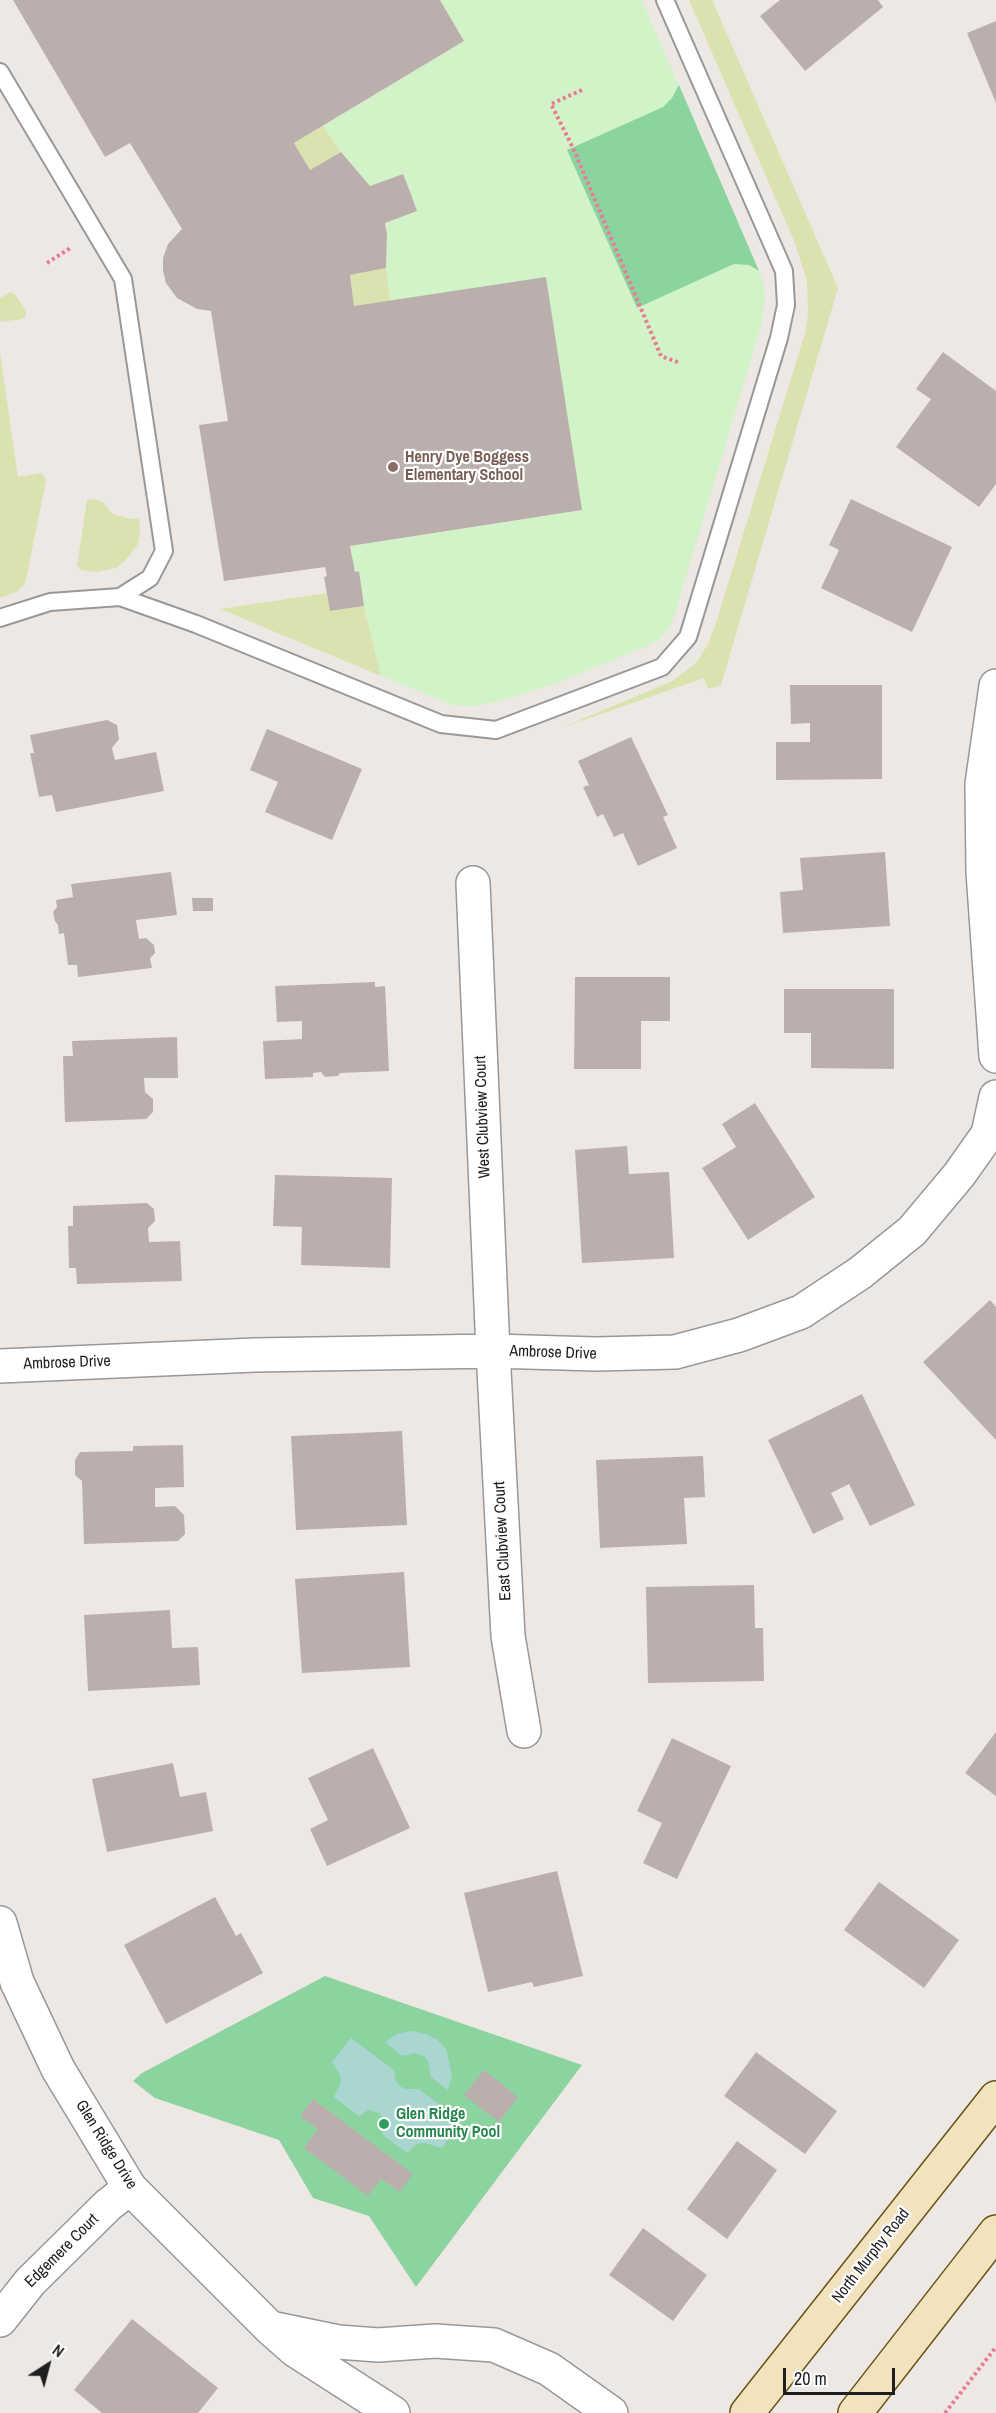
<!DOCTYPE html>
<style>
body{margin:0}
#map{position:relative;width:996px;height:2413px;overflow:hidden;background:#eee8e5;font-family:"Archivo Narrow",sans-serif}
canvas{display:block}
.north{position:absolute;left:18px;top:2335px;width:60px;height:60px;-webkit-text-stroke:4px #fff;paint-order:stroke;rotate:36deg;font-size:16px;font-weight:700;line-height:24px;text-align:center;color:#1e1e1e}
.north::after{content:'';display:block;margin:auto;width:21px;height:27px;background:#1e1e1e;clip-path:polygon(50% 0,100% 100%,50% 72%,0 100%)}
.scale{position:absolute;left:783px;top:2368px;width:112px;height:27px;box-sizing:border-box;border:3px solid #1e1e1e;border-top:0;padding-left:8px;font-size:18px;line-height:21px;white-space:nowrap;color:#1e1e1e;-webkit-text-stroke:4px #fff;paint-order:stroke}
</style>
<div id="map">
<canvas width="996" height="2413"></canvas>
<div class="north">N</div>
<div class="scale">20 m</div>
</div>
<script>
const ctx = document.querySelector('canvas').getContext('2d');
ctx.lineJoin = 'round';
function paint(path, color) {
  ctx.fillStyle = color;
  ctx.fill(path, 'evenodd');
}
function poly(rows) {
  const path = new Path2D();
  for (const r of rows) {
    path.moveTo(r[0], r[1]);
    for (let i = 2; i < r.length; i += 2) path.lineTo(r[i], r[i + 1]);
  }
  return path;
}
function stroke(path, color, width, dash) {
  ctx.strokeStyle = color;
  ctx.lineWidth = width;
  ctx.lineCap = dash ? 'butt' : 'round';
  ctx.setLineDash(dash || []);
  ctx.stroke(path);
}
function drawText(font, color, halo, rows, align = 'center') {
  ctx.font = font + ' "Archivo Narrow",sans-serif';
  ctx.lineWidth = 4.5;
  ctx.setLineDash([]);
  ctx.textBaseline = 'middle';
  ctx.strokeStyle = halo;
  ctx.fillStyle = color;
  for (const [text, x, y, turn = 0] of rows) {
    ctx.save();
    ctx.translate(x, y);
    ctx.rotate((+turn || 0) * Math.PI / 180);
    ctx.textAlign = isNaN(turn) ? turn : align;
    if (halo) ctx.strokeText(text, 0, 0);
    ctx.fillText(text, 0, 0);
    ctx.restore();
  }
}
const grass = poly([
 [689,0,712,0,838,288,721,685,708,689,704,678,561,728,672,681,695,664,707,646,715,626,805,333,808,315,807,281,795,243],
 [323,126,341,152,310,170,294,143],
 [386,268,390,301,354,306,350,275],
 [10,292,15,294,26,311,26,316,22,319,0,322,0,298],
 [0,352,18,477,42,473,46,481,25,584,16,592,0,598],
 [94,499,104,503,111,513,116,515,132,519,139,518,140,533,138,544,125,561,116,568,96,572,81,570,77,565,87,500],
 [327,593,330,611,364,606,381,676,220,609]
]);
const park = poly([
 [440,0,642,0,759,271,764,284,765,302,761,326,673,620,667,631,660,639,645,647,557,683,500,701,468,707,453,705,381,676,364,606,359,572,355,572,350,546,582,510,390,301,386,268,387,235,385,223,417,211,411,194,403,174,370,186,341,152,323,126,464,41]
]);
const pitch = poly([
 [679,85,759,271,749,265,734,264,637,308,567,150,663,107,672,98],
 [325,1976,582,2065,416,2287,369,2216,313,2198,279,2140,155,2098,133,2081,142,2073]
]);
const water = poly([
 [412,2031,425,2034,438,2040,447,2051,452,2077,448,2090,431,2077,428,2061,424,2056,415,2053,402,2056,385,2042,398,2034],
 [351,2038,394,2070,395,2079,399,2086,406,2089,419,2089,461,2121,442,2148,425,2143,417,2144,407,2153,382,2134,386,2125,380,2113,368,2110,359,2116,334,2097,341,2082,340,2075,332,2062]
]);
const building = poly([
 [13,0,440,0,464,41,294,143,310,170,341,152,370,186,403,174,411,194,417,211,385,223,387,235,386,268,350,275,354,306,546,277,582,510,350,546,355,572,359,571,364,606,330,611,324,577,327,576,325,567,224,581,199,425,228,421,211,311,197,309,177,298,166,283,163,271,163,258,168,244,182,229,130,143,105,157],
 [780,0,878,0,883,7,805,71,760,16],
 [996,21,996,103,967,33],
 [943,352,996,391,996,484,979,507,896,447,931,399,916,389],
 [851,499,952,547,912,632,821,588,839,550,829,545],
 [790,685,882,685,882,779,776,780,776,742,810,742,810,723,791,724],
 [107,720,117,725,119,739,112,748,115,760,156,752,164,791,56,812,52,795,39,797,30,753,34,753,30,735],
 [267,729,362,769,332,840,265,812,278,782,250,770],
 [631,737,668,815,663,817,677,848,638,866,623,833,614,837,603,814,597,817,583,787,589,785,578,761],
 [885,852,890,926,783,933,780,892,803,890,800,858],
 [171,872,177,915,136,920,139,939,146,938,154,945,155,953,150,958,152,968,78,977,77,965,68,965,64,933,59,934,58,925,55,921,53,912,57,907,56,900,73,897,71,884],
 [192,898,213,898,213,911,193,911],
 [575,977,670,977,670,1021,641,1021,641,1069,574,1069],
 [375,982,375,987,385,986,389,1071,340,1073,338,1076,325,1077,321,1072,313,1073,313,1077,265,1079,263,1041,302,1039,302,1021,277,1022,275,986],
 [784,989,894,989,894,1069,811,1068,811,1033,784,1033],
 [177,1037,178,1078,144,1078,145,1092,153,1099,153,1112,146,1119,65,1122,63,1056,73,1056,72,1041],
 [755,1103,815,1197,748,1240,702,1168,736,1147,722,1124],
 [627,1146,629,1174,669,1172,674,1258,582,1263,575,1150],
 [275,1175,392,1178,390,1268,301,1265,302,1227,273,1226],
 [147,1203,154,1209,155,1221,148,1228,149,1242,180,1241,182,1281,77,1284,76,1268,69,1268,68,1226,73,1226,73,1206],
 [990,1300,996,1307,996,1440,923,1362],
 [862,1394,915,1505,870,1526,849,1484,831,1493,844,1519,813,1534,768,1440],
 [402,1431,407,1525,296,1530,291,1436],
 [183,1445,184,1487,155,1488,155,1507,175,1506,184,1515,185,1534,178,1541,84,1544,82,1481,75,1475,75,1460,80,1452,133,1451,133,1446],
 [703,1456,705,1497,684,1498,687,1544,600,1548,596,1460],
 [404,1572,410,1667,302,1673,295,1579],
 [754,1585,755,1628,763,1628,764,1681,648,1683,646,1587],
 [170,1610,172,1648,198,1647,200,1685,88,1691,84,1615],
 [996,1732,996,1796,965,1773],
 [672,1738,731,1766,677,1879,643,1863,662,1823,637,1811],
 [373,1748,410,1828,327,1866,310,1829,328,1820,308,1778],
 [173,1763,180,1797,206,1792,213,1831,107,1852,92,1779],
 [557,1871,583,1976,534,1987,532,1982,488,1992,464,1893],
 [879,1882,959,1940,924,1988,844,1930],
 [215,1897,236,1936,241,1933,263,1973,166,2024,124,1945],
 [756,2052,837,2111,805,2154,724,2096],
 [484,2070,518,2097,499,2122,464,2095],
 [313,2099,413,2174,400,2192,381,2179,368,2196,304,2148,318,2129,300,2116],
 [737,2141,777,2170,727,2239,687,2209],
 [643,2228,707,2275,673,2321,609,2275],
 [132,2319,218,2388,198,2413,102,2413,74,2390]
]);
const path = poly([
 [582,90,551,104,573,148,661,356,680,363],
 [47,263,72,247],
 [945,2413,996,2347]
]);
const service = poly([
 [0,72,123,279,164,551,150,578,120,597,50,602,0,618],
 [120,597,196,624,441,724,496,730,662,667,688,637,779,338,786,305,784,271,665,0]
]);
const minor = poly([
 [996,686,982,784,983,872,996,1056],
 [473,883,493,1351,508,1636,524,1731],
 [0,1366,255,1355,493,1351,596,1354,675,1352,739,1335,801,1312,860,1273,912,1231,959,1175,988,1134,996,1097],
 [0,2320,30,2282,108,2205,130,2188]
]);
const tertiary = poly([
 [0,1923,17,1982,58,2069,130,2188,270,2328,295,2350,393,2413],
 [275,2329,338,2342,378,2345,435,2341,494,2345,549,2369,611,2413]
]);
const secondary = poly([
 [747,2413,996,2098],
 [855,2413,996,2232]
]);
const markers = [
 [393,467,6,"#8d6e63"],
 [384,2124,6,"#2e9e5b"]
];
const educationNames = [
 ["Henry Dye Boggess",405,458],
 ["Elementary School",405,476]
];
const streetNames = [
 ["West Clubview Court",483,1117,-92],
 ["Ambrose Drive",553,1353,2],
 ["Ambrose Drive",67,1363,-2],
 ["East Clubview Court",503,1541,-93],
 ["Glen Ridge Drive",106,2145,58],
 ["Edgemere Court",62,2251,-45],
 ["North Murphy Road",871,2256,-52]
];
const leisureNames = [
 ["Glen Ridge",396,2115],
 ["Community Pool",396,2133]
];
paint(grass, '#dae2b0');
paint(park, '#d2f3c7');
paint(pitch, '#8cd49f');
paint(water, '#aad6d1');
paint(building, '#bbafae');
stroke(service, '#989898', 20);
stroke(minor, '#989898', 36);
stroke(tertiary, '#989898', 36);
stroke(secondary, '#685311', 36);
stroke(path, '#ea7a95', 4, [3, 3]);
stroke(service, '#fff', 16);
stroke(minor, '#fff', 33);
stroke(tertiary, '#fff', 33);
stroke(secondary, '#f2e3bf', 33);
for (const [x, y, r, color] of markers) {
  const dot = new Path2D();
  dot.arc(x, y, r, 0, 2 * Math.PI);
  ctx.fillStyle = color;
  ctx.fill(dot);
  stroke(dot, '#fff', 2);
}
drawText('bold 16px', '#785e54', '#fff', educationNames, 'left');
drawText('16px', '#1e1e1e', '#fff', streetNames);
drawText('bold 16px', '#27864d', '#fff', leisureNames, 'left');
</script>
